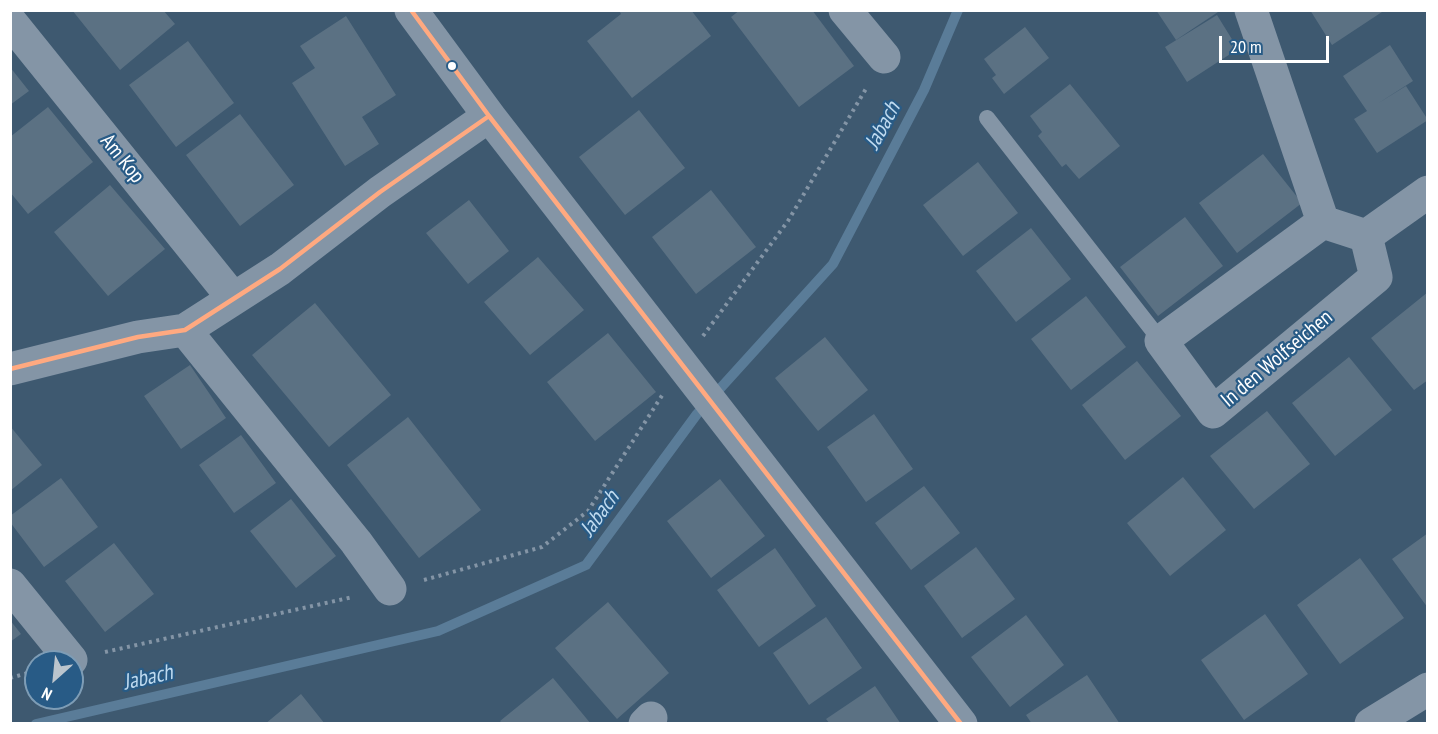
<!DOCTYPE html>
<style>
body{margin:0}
#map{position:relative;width:1438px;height:734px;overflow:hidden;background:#3e5970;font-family:"PT Sans Narrow",sans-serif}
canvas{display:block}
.frame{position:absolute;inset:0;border:12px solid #fff;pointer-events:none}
.north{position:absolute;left:24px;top:650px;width:60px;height:60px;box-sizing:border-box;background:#285b86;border:2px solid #7e9db6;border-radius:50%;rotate:207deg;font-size:16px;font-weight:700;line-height:24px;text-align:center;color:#fff}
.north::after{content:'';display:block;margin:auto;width:21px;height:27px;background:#bbc5cd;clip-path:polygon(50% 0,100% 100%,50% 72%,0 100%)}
.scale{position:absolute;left:1219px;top:36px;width:110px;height:27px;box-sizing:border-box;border:3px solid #fff;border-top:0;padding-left:8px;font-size:18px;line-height:21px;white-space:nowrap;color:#fff;-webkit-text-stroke:4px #285b86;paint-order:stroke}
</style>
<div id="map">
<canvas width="1438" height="734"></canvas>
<div class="frame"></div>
<div class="north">N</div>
<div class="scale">20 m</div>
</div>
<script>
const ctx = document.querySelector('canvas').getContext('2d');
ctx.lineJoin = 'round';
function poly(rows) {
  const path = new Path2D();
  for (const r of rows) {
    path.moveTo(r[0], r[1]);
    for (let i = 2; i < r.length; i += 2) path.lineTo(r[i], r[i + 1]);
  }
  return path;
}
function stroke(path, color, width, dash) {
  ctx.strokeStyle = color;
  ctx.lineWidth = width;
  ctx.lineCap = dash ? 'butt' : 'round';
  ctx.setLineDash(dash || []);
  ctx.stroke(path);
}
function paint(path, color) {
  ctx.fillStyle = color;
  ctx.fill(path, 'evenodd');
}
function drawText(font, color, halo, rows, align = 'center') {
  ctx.font = font + ' "PT Sans Narrow",sans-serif';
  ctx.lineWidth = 4.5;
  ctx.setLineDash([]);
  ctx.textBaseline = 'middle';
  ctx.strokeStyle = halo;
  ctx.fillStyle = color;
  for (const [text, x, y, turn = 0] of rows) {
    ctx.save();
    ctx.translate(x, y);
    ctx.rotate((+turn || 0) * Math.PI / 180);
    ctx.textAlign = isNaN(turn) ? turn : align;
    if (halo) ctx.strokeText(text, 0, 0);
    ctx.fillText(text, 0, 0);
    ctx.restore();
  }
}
const stream = poly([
 [36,724,438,631,586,565,697,414,833,264,924,90,958,10]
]);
const building = poly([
 [72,10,163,10,175,24,120,70],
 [619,10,691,10,711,36,632,98,587,41,621,14],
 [740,10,812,10,854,66,799,107,731,17],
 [1156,10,1221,10,1176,40],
 [1310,10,1385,10,1332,45],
 [1217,15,1238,49,1187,82,1165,47],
 [346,16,396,95,362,117,379,144,345,166,292,83,315,68,300,46],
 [1025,27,1049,58,1004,94,992,78,996,75,984,59],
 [188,41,234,103,176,147,129,85],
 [1390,45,1413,81,1377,104,1406,86,1428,120,1377,153,1354,119,1367,111,1343,76],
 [10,67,29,91,10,105],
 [1070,84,1120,146,1079,179,1066,164,1062,167,1038,136,1042,132,1030,116],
 [48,107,93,162,28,214,10,192,10,137],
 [639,110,685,168,625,215,579,157],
 [240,114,294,185,240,226,186,155],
 [1263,154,1302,203,1237,253,1199,203],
 [978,162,1018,213,963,256,923,205],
 [110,185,165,249,108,296,54,232],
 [711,190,756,247,696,294,652,237],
 [469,200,509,251,468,284,426,233],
 [1185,217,1223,266,1158,316,1120,267],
 [1031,228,1071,279,1016,322,976,271],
 [538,257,584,310,530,355,484,302],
 [1428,292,1428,380,1414,390,1371,338],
 [1086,296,1126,347,1071,390,1031,339],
 [315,303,391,395,329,447,252,355],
 [608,333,656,392,595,441,547,382],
 [825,337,868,390,818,431,775,378],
 [1349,357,1392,410,1335,456,1292,403],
 [1137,361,1181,416,1125,460,1082,405],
 [190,365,226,418,181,449,144,396],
 [1267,411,1310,464,1254,509,1210,456],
 [874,414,913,469,866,502,827,447],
 [408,417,481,510,419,558,347,465],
 [10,426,42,465,10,491],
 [241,435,276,483,234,513,199,465],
 [1183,477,1226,530,1170,576,1127,523],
 [61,478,98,527,44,567,10,522,10,516],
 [720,479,765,536,711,578,667,521],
 [924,486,960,533,911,570,875,523],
 [291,499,336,556,296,588,250,531],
 [1428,533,1428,608,1392,559],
 [114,543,154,594,105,632,65,581],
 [976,547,1015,599,962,638,924,586],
 [775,548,816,606,759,647,717,590],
 [1360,558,1404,618,1340,664,1297,605],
 [608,602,669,673,617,719,555,648],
 [1265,614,1308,674,1244,720,1201,660],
 [1026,615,1064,665,1010,707,971,657],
 [826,617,862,668,809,705,773,653],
 [10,620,21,634,10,642],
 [1087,675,1120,724,1032,724,1026,715],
 [553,678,591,724,502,724,500,721],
 [875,686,901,724,830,724,826,719],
 [301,694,325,724,265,724]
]);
const path = poly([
 [703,336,788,221,867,87],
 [424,580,542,547,588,511,663,394],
 [105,652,353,597],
 [10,678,35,671]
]);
const service = poly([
 [987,118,1161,341]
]);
const minor = poly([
 [411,10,489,116,961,724],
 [845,10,884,57],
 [1251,10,1323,222],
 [10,21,233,298],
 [1323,222,1366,236,1376,277,1213,412,1161,341,1323,222],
 [1366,236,1428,192],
 [185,330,356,542,390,589],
 [10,369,138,337,185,330,280,269,380,192,489,116],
 [10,585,71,660],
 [645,724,651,718],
 [1371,724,1428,689]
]);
const bus1 = poly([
 [411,10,489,116,961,724],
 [10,369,138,337,185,330,280,269,380,192,489,116]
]);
const markers = [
 [452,66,5,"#fff"]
];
const streetNames = [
 ["Am Kop",122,159,51],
 ["In den Wolfseichen",1277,359,-40]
];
const waterNames = [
 ["Jabach",883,126,-62],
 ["Jabach",600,514,-54],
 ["Jabach",148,678,-13]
];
stroke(stream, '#5a7c98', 10);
paint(building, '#5b7183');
stroke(path, '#8495a6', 4, [3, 4.5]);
stroke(service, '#8495a6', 16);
stroke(minor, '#8495a6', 33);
stroke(bus1, '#ffa980', 4.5);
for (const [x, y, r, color] of markers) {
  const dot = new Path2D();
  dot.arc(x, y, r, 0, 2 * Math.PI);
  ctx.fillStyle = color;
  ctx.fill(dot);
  stroke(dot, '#285b86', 2);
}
drawText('21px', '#fff', '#285b86', streetNames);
drawText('italic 22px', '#bfdaef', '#285b86', waterNames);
</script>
